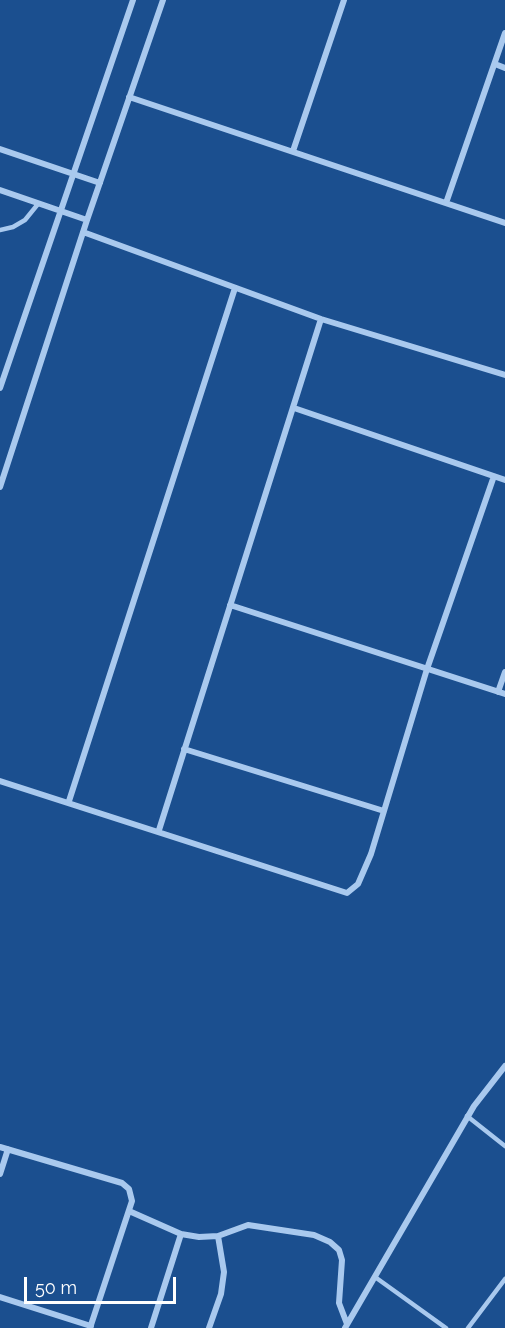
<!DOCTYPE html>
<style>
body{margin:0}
#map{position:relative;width:505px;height:1328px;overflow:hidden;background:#1b4f8f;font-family:Raleway,sans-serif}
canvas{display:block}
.scale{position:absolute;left:24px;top:1277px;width:152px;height:27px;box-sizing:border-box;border:3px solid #fff;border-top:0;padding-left:8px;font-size:18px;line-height:21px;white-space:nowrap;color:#fff;-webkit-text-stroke:4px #1b4f8f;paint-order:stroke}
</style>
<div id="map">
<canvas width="505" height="1328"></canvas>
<div class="scale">50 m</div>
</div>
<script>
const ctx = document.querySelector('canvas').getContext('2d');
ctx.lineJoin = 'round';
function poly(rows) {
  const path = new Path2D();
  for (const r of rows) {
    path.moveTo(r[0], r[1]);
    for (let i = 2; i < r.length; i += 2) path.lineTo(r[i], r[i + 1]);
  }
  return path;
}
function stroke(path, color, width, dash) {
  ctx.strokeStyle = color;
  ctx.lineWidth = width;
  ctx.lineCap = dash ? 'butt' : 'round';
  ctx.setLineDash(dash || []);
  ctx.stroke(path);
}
const service = poly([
 [0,230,13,227,25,220,38,204],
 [467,1116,505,1146],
 [375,1277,446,1328],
 [468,1328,505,1279]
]);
const minor = poly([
 [495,64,505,68],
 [129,97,505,223],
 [0,149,100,183],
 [293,151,344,0],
 [0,190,87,220],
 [446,203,505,33],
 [83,232,321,319,505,375],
 [0,388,133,0],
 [294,408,505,480],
 [0,487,87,220,163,0],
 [230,605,505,694],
 [498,692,505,672],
 [184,749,384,811],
 [0,781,347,893,358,884,371,854,427,669,494,476],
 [69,801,235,288],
 [159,830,321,319],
 [0,1147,122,1183,129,1189,132,1201,90,1328],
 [0,1174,8,1149],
 [129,1211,181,1234,199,1237,218,1236,248,1225,314,1235,330,1242,339,1250,342,1260,339,1303,347,1324],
 [0,1297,91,1326],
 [151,1328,181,1234],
 [209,1328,221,1294,224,1272,218,1236],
 [345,1328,474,1106,505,1066]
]);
stroke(service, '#a9c9ee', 4.5);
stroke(minor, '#a9c9ee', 6);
</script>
